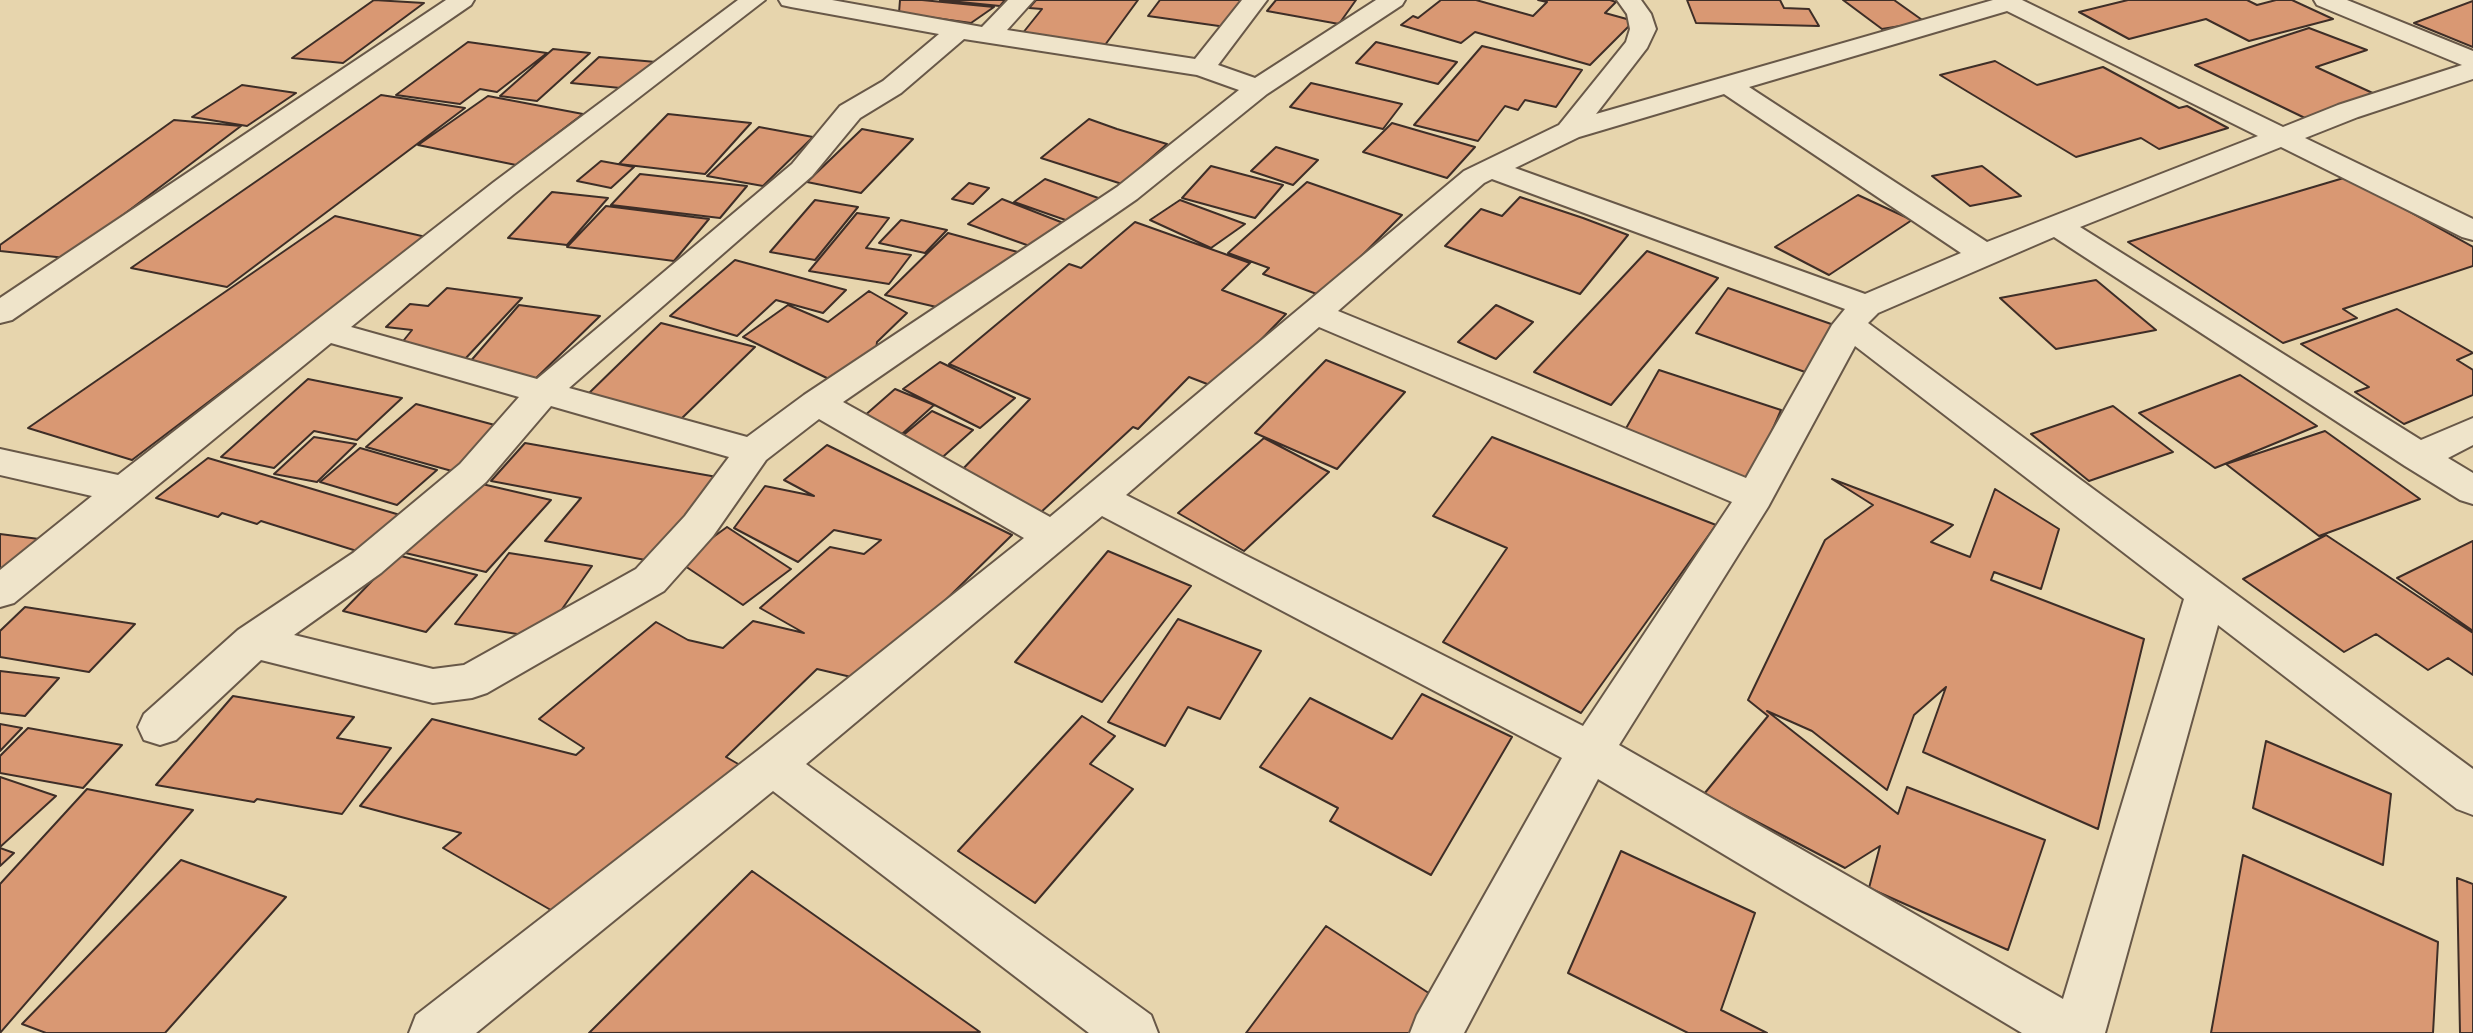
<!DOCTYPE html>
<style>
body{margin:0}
canvas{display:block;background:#e7d5ad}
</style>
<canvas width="2473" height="1033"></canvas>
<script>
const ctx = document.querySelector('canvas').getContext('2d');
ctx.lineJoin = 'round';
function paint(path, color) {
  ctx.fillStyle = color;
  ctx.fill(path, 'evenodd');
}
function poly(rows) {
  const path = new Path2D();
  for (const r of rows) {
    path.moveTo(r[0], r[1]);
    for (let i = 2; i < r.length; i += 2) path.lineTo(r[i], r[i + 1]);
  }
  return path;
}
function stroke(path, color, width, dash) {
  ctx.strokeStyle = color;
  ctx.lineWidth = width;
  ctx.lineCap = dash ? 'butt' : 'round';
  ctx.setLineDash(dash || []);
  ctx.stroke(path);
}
const building = poly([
 [374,0,424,3,343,63,292,58,374,0],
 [900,0,922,0,994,7,971,23,899,13,900,0],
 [940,0,1005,0,1000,6,940,0],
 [1036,0,1138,0,1105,45,1022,34,1042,9,1029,8,1036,0],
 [1160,0,1245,0,1226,27,1148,16,1160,0],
 [1276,0,1356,0,1339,24,1267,11,1276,0],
 [1441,0,1476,0,1533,16,1547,2,1538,0,1610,0,1616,2,1605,13,1634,21,1590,65,1475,32,1461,43,1401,25,1413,16,1418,18,1441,0],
 [1687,0,1780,0,1784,8,1809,9,1819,26,1696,23,1687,0],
 [1843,0,1894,0,1925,22,1882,29,1843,0],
 [2128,0,2247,0,2257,5,2276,0,2292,0,2333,19,2249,41,2206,19,2129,39,2079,12,2128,0],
 [2473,1,2473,47,2414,23,2473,1],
 [2309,28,2367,50,2316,67,2377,95,2307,119,2195,65,2309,28],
 [468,42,547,53,497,92,480,89,460,104,396,95,468,42],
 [1376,42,1457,62,1438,84,1356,63,1376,42],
 [1482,46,1582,70,1556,107,1525,100,1518,110,1505,106,1478,141,1414,125,1482,46],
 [553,49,590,53,537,101,500,96,553,49],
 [599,57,656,62,630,89,571,83,599,57],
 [1995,61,2037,85,2103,67,2179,108,2187,106,2228,128,2159,149,2141,138,2076,157,1940,75,1995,61],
 [1311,83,1402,104,1383,129,1290,107,1311,83],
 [242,85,296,93,247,126,192,117,242,85],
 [381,95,465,108,227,287,131,268,381,95],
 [488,96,583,114,516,165,418,145,488,96],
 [668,114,751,123,705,174,619,164,668,114],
 [1089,119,1117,129,1167,144,1122,184,1041,158,1089,119],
 [174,120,241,126,66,258,0,251,0,245,174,120],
 [1392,123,1475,147,1447,178,1363,152,1392,123],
 [759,127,813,137,763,186,707,176,759,127],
 [862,129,913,139,861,193,807,182,862,129],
 [1276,147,1318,160,1293,185,1251,171,1276,147],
 [601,161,634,167,611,188,577,181,601,161],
 [1211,166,1283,185,1255,218,1182,198,1211,166],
 [1982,166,2021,196,1970,206,1932,176,1982,166],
 [640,174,747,186,720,218,611,205,640,174],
 [2347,177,2473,247,2473,266,2343,309,2357,318,2283,343,2128,242,2347,177],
 [1045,179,1101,199,1074,223,1014,202,1045,179],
 [1307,182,1402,215,1322,296,1263,274,1269,268,1228,253,1307,182],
 [969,183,989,188,973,204,952,199,969,183],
 [552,192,608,198,567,245,508,238,552,192],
 [1858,195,1912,220,1829,275,1775,247,1858,195],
 [1520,197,1583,218,1628,235,1580,294,1445,246,1481,209,1502,216,1520,197],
 [1002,199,1071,226,1038,249,968,224,1002,199],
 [815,200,858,207,815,260,770,252,815,200],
 [1180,200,1245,224,1211,248,1150,220,1180,200],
 [606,206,709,219,674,261,567,247,606,206],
 [857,213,889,218,866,248,911,255,889,284,809,271,857,213],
 [335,216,426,237,132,460,28,428,335,216],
 [901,220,947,230,925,253,879,243,901,220],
 [1135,222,1250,263,1222,290,1286,314,1215,387,1189,377,1138,429,1133,427,1039,514,959,473,1030,399,949,364,1069,264,1081,268,1135,222],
 [948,233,1025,254,945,309,885,295,948,233],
 [1647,251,1718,278,1611,405,1534,372,1647,251],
 [735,260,846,290,823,313,776,300,737,336,670,316,735,260],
 [2096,280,2156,330,2056,349,2000,298,2096,280],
 [447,288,522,298,465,359,400,345,412,330,386,327,410,304,428,306,447,288],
 [1728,288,1834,325,1805,372,1696,333,1728,288],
 [869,291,907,313,877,342,876,350,833,381,743,337,788,305,828,322,869,291],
 [519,305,600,316,532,382,469,363,519,305],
 [1496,305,1533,322,1496,359,1458,342,1496,305],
 [2397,309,2473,353,2457,360,2473,370,2473,395,2404,424,2355,392,2369,387,2301,344,2397,309],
 [661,323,755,347,680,420,587,395,661,323],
 [1326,360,1405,392,1337,469,1255,433,1326,360],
 [940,362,1015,398,980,428,903,389,940,362],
 [1659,370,1781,410,1749,484,1620,439,1659,370],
 [2240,375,2317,426,2215,468,2139,413,2240,375],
 [308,379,402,398,357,440,314,431,274,468,221,457,308,379],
 [895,389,934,405,902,434,863,417,895,389],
 [416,404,506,428,459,473,366,447,416,404],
 [2113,406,2173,452,2089,481,2031,434,2113,406],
 [932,411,973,430,936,463,894,443,932,411],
 [2325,431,2420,499,2319,536,2226,464,2325,431],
 [314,437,356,444,317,482,274,474,314,437],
 [1492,437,1716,525,1581,713,1443,642,1507,548,1433,516,1492,437],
 [1264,438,1329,472,1244,551,1178,513,1264,438],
 [525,443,717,477,656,562,545,541,581,498,491,481,525,443],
 [827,445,1012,535,864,680,817,669,726,757,740,765,563,917,443,848,461,833,360,806,432,719,576,755,584,748,539,719,656,622,688,640,723,648,753,621,804,633,760,608,830,547,864,554,881,540,834,530,798,562,734,528,765,486,814,496,784,480,827,445],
 [360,448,437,470,397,505,320,482,360,448],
 [208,458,400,515,360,552,261,521,257,524,222,513,218,517,156,498,208,458],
 [1832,479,1953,525,1931,542,1970,557,1995,489,2059,529,2041,589,1994,572,1991,580,2144,639,2098,829,1923,752,1946,687,1914,715,1887,790,1812,731,1767,711,1898,814,1907,787,2045,840,2008,950,1869,888,1880,846,1845,868,1704,794,1768,716,1748,700,1825,540,1873,505,1832,479],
 [469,481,551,500,486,572,401,552,469,481],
 [727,527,791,569,743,605,679,562,727,527],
 [0,534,39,539,0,575,0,534],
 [2326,535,2473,633,2473,675,2448,658,2428,670,2376,634,2344,652,2243,579,2326,535],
 [2473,541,2473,631,2397,578,2473,541],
 [1108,551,1191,586,1102,702,1015,662,1108,551],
 [509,553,592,566,542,638,455,624,509,553],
 [397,555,477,575,426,632,343,611,397,555],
 [25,607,135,624,89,672,0,657,0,631,25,607],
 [1178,619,1261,651,1220,719,1188,707,1165,746,1108,722,1178,619],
 [0,671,59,678,25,716,0,713,0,671],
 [1422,694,1512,737,1431,875,1330,821,1338,808,1260,767,1310,698,1392,739,1422,694],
 [233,696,354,717,337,738,391,748,342,814,257,799,254,802,156,785,233,696],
 [1082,716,1115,736,1090,764,1133,789,1035,903,958,851,1082,716],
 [0,724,22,728,0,751,0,724],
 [28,728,122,745,83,788,0,773,0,756,28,728],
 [2266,741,2391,794,2383,865,2253,808,2266,741],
 [0,777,56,796,0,847,0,777],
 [87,789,193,810,0,1033,0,884,87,789],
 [0,848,14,853,0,866,0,848],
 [1621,851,1755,913,1721,1010,1767,1033,1688,1033,1568,973,1621,851],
 [2243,855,2438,942,2433,1033,2211,1033,2243,855],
 [181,860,286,897,165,1033,46,1033,22,1024,181,860],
 [752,871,980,1032,589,1033,752,871],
 [2457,878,2473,884,2473,1033,2460,1033,2457,878],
 [1326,926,1444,1003,1425,1033,1246,1033,1326,926]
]);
const minor = poly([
 [446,0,474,0,471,5,12,320,0,323,0,298,446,0],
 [738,0,765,0,514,194,351,327,537,379,792,164,840,106,883,81,939,34,791,7,782,5,779,0,832,0,982,27,1008,0,1034,0,1007,30,1195,59,1242,0,1267,0,1218,65,1255,78,1376,0,1405,0,1402,5,1267,94,1137,199,843,402,1050,517,1464,171,1559,125,1626,42,1630,29,1627,14,1617,0,1641,0,1651,14,1656,29,1647,48,1596,114,1993,0,2022,0,2283,127,2338,105,2462,65,2317,5,2314,0,2347,0,2473,51,2473,79,2358,117,2305,138,2473,219,2473,240,2462,237,2281,147,2080,227,2421,440,2473,418,2473,445,2448,458,2473,473,2473,504,2460,500,2405,466,2054,237,1878,313,1868,323,2473,769,2473,815,2457,809,2218,625,2105,1033,2022,1033,1598,779,1464,1033,1410,1033,1417,1015,1562,758,1102,516,806,764,1151,1015,1158,1033,1089,1033,773,791,476,1033,409,1033,416,1015,757,751,1024,538,819,419,766,460,713,536,664,591,487,693,472,698,433,703,261,660,176,740,160,745,144,740,138,727,144,714,238,630,353,553,460,464,519,397,331,343,14,603,0,607,0,570,92,496,0,475,0,449,118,475,494,182,738,0],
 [2007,11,2258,136,1987,242,1749,87,2007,11],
 [964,39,1197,75,1239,90,1117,187,804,395,747,437,569,388,812,176,860,118,901,93,964,39],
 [1724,94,1961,253,1865,294,1515,168,1579,137,1724,94],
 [1492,179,1845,309,1832,325,1746,478,1338,311,1484,183,1492,179],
 [1319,327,1732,502,1583,726,1126,495,1319,327],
 [1855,346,2184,599,2063,999,1619,745,1768,507,1855,346],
 [551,406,729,457,685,516,636,569,464,665,433,669,294,635,381,573,486,482,551,406]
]);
paint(building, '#d99873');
stroke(building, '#3e2e27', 2);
stroke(minor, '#685848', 4);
paint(minor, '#efe4ca');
</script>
